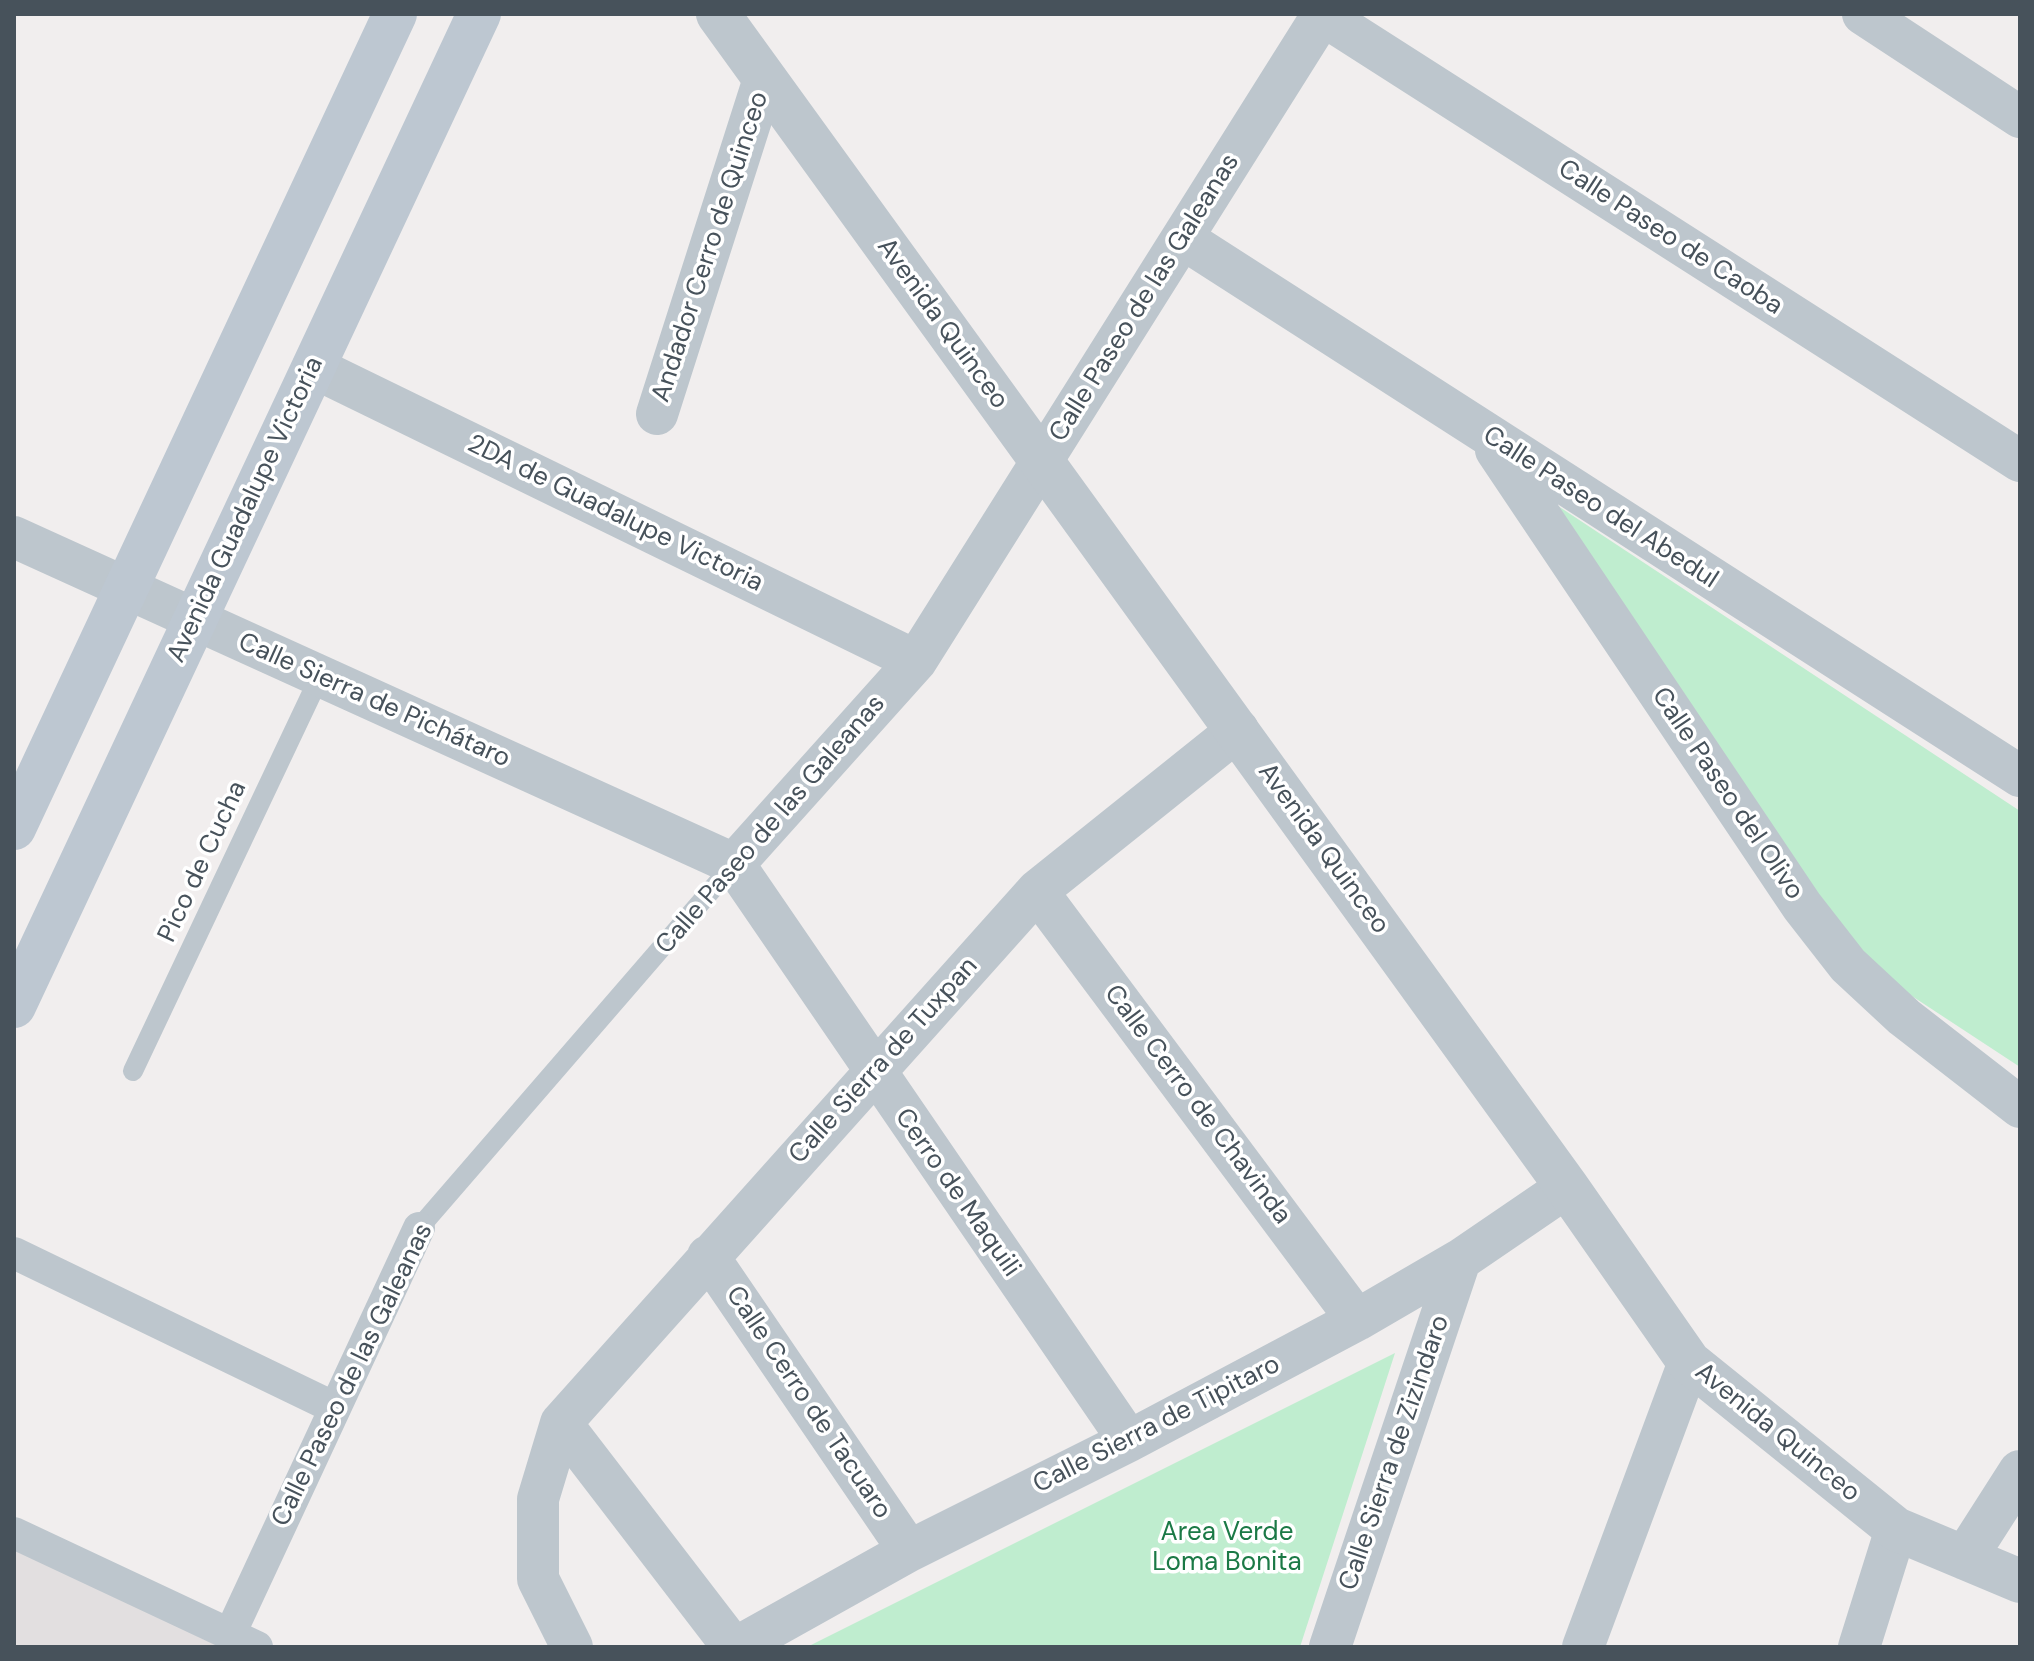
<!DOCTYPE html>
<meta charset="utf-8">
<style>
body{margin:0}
#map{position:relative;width:2034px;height:1661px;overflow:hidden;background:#f1eeee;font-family:"DM Sans",sans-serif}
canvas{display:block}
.frame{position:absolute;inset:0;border:16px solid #47525b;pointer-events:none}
</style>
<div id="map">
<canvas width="2034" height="1661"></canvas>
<div class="frame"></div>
</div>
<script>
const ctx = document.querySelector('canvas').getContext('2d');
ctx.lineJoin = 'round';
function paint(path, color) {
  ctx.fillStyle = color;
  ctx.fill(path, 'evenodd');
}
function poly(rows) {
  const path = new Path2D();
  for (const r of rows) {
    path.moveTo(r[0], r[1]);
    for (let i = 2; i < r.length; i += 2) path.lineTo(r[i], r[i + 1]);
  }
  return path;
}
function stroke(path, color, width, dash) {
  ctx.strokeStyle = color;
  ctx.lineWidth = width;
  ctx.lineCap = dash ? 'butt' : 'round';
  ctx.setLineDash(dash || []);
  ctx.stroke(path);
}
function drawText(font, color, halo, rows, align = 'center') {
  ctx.font = font + ' "DM Sans",sans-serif';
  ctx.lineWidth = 7;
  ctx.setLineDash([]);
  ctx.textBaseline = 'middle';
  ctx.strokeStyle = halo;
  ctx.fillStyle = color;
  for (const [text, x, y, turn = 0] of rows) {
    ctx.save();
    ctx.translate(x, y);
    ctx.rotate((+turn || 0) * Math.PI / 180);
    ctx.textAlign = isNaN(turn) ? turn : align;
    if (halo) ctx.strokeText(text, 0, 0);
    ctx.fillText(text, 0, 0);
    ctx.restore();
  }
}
const education = poly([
 [14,1543,231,1647,14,1647]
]);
const green = poly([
 [1552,502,2020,811,2020,1067,1857,960],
 [1395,1353,1300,1647,807,1647]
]);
const service = poly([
 [133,1071,320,676],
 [419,1228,734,864]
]);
const pedestrian = poly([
 [14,1253,335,1408],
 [14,1533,257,1647],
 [230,1634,419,1228]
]);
const minor = poly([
 [1321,14,2020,461],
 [1863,14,2020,117],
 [1182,238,2020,776],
 [313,367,916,661],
 [657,414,764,79],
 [1496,450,1802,906,1848,965,1904,1017,2020,1107],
 [14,537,734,864],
 [734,864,916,661,1323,14],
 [734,864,1129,1441],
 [1037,891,1357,1320],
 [708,1256,909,1551],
 [561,1423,733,1647],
 [572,1647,538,1579,538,1499,561,1423,1037,891,1238,730],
 [737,1647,909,1551,1129,1441,1357,1320,1460,1260,1567,1187],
 [1330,1647,1460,1260],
 [1583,1647,1689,1362],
 [1859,1647,1896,1529]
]);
const tertiary = poly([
 [718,14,1567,1187,1689,1362,1896,1529,2020,1581],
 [1965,1558,2020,1472]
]);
const secondary = poly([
 [14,828,395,14],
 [14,1006,479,14]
]);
const streetNames = [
 ["Calle Paseo de Caoba",1670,238,33],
 ["Andador Cerro de Quinceo",711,247,-72],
 ["Calle Paseo de las Galeanas",1145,298,-58],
 ["Avenida Quinceo",942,324,54],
 ["Calle Paseo del Abedul",1600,508,33],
 ["Avenida Guadalupe Victoria",246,510,-65],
 ["2DA de Guadalupe Victoria",615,514,26],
 ["Calle Sierra de Pichátaro",374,701,24],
 ["Calle Paseo del Olivo",1727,794,56],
 ["Calle Paseo de las Galeanas",771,825,-49],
 ["Avenida Quinceo",1323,849,54],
 ["Pico de Cucha",203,862,-65],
 ["Calle Sierra de Tuxpan",884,1061,-48],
 ["Calle Cerro de Chavinda",1197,1105,53],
 ["Cerro de Maquili",957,1193,55],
 ["Calle Paseo de las Galeanas",353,1375,-64],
 ["Calle Cerro de Tacuaro",808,1403,56],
 ["Calle Sierra de Tipitaro",1157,1425,-27],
 ["Avenida Quinceo",1777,1433,39],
 ["Calle Sierra de Zizindaro",1395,1453,-71]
];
const parkNames = [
 ["Area Verde",1227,1533],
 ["Loma Bonita",1227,1563]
];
paint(education, '#e2dfe0');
paint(green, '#bfedcf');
stroke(service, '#bdc6cd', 20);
stroke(pedestrian, '#bdc6cd', 32);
stroke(minor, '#bdc6cd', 42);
stroke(tertiary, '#bdc6cd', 44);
stroke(secondary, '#bdc7d1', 44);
drawText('26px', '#47525b', '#fff', streetNames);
drawText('26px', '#1b7946', '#fff', parkNames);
</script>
